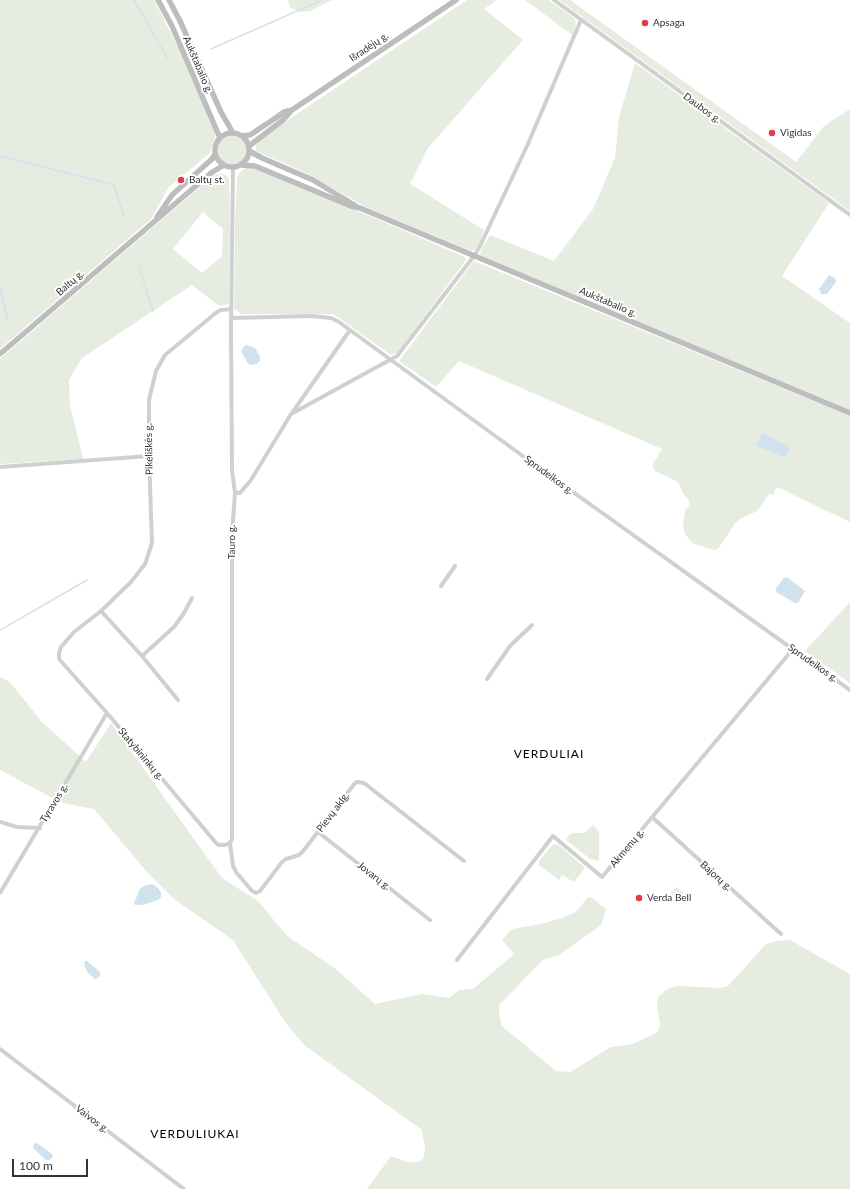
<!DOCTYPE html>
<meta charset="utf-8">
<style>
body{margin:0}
#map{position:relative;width:850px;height:1189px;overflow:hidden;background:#fff;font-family:Lato,sans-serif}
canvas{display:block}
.scale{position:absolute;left:12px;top:1159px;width:76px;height:18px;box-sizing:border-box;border:2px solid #333;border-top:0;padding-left:5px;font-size:12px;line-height:14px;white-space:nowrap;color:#333;-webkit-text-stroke:3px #fff;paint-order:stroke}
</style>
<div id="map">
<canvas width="850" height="1189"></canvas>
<div class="scale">100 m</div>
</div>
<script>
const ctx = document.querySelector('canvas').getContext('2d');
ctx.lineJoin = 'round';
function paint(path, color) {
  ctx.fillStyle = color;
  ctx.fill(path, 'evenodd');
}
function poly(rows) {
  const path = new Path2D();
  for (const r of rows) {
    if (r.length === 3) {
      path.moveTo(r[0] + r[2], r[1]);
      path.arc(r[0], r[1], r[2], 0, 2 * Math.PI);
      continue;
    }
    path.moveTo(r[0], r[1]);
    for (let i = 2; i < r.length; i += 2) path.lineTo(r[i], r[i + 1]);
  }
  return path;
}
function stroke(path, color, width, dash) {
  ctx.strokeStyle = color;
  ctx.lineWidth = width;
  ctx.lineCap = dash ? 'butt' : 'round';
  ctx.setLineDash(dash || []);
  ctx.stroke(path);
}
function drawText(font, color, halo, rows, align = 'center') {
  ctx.font = font + ' Lato,sans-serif';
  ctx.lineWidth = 4;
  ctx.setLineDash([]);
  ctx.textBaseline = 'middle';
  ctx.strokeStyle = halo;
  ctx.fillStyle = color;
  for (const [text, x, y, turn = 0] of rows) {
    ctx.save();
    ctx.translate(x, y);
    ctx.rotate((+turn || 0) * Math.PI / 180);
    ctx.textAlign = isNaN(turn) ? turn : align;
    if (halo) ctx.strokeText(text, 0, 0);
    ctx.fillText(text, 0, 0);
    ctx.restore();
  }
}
const green = poly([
 [0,0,154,0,182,55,215,132,215,136,210,153,169,187,151,219,0,349],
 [288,0,332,0,310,11,301,12,292,9,289,5],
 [467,0,497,0,484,9,523,40,428,148,410,184,484,230,479,244,474,250,471,251,366,207,306,173,256,151,256,144,261,138],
 [525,0,549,0,575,19,576,24,572,35],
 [559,0,570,0,796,162,824,126,850,109,850,211],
 [635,63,829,203,782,276,850,323,850,410,482,256,480,254,482,248,490,235,554,261,593,209,615,158,619,117],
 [232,150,14],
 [246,168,252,168,259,170,372,217,465,257,466,260,397,353,391,355,333,314,241,314,234,309,235,223,237,179,239,173],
 [222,173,226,175,229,180,230,212,229,302,227,305,219,306,192,285,82,358,69,380,70,405,83,459,0,464,0,359,214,175],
 [203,212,223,229,222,256,202,273,173,249],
 [474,261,850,416,850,522,777,487,773,495,769,494,757,511,742,518,736,522,718,549,713,550,692,543,685,534,683,526,685,511,689,506,689,501,683,493,678,482,655,471,653,467,653,464,662,449,459,361,436,387,399,361],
 [850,602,850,683,805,651],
 [0,677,10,682,41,721,86,762,111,723,222,878,258,901,287,936,336,969,375,1004,422,994,449,998,459,990,473,989,514,954,502,940,512,929,541,924,562,918,576,912,588,897,592,898,606,909,601,925,559,955,543,960,499,1005,499,1013,502,1026,556,1071,570,1072,611,1047,632,1044,658,1032,660,1024,657,1006,658,997,666,990,676,986,720,988,728,986,765,945,775,941,790,940,848,973,850,975,850,1189,367,1189,391,1156,407,1162,416,1162,421,1161,424,1156,425,1149,422,1130,304,1045,285,1022,233,940,174,899,147,872,94,809,62,803,0,770],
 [593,825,599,831,599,861,590,859,565,839,572,833,584,833],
 [553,844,559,845,585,868,574,882,562,875,559,880,539,865,539,861],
 [676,887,684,893,677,902,669,896]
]);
const water = poly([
 [829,275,836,279,836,282,827,294,821,294,819,289],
 [247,345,255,348,260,357,260,361,257,364,250,365,247,362,241,351,244,346],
 [762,434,765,434,788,446,789,449,785,457,781,456,758,447,756,444],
 [787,577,805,591,798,603,795,603,776,592,776,588,784,578],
 [150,884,154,885,158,888,161,893,161,897,158,900,143,905,135,905,134,903,140,889,144,886],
 [85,961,87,961,100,972,100,976,98,978,95,979,88,973,84,965],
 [37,1143,52,1154,53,1156,50,1160,46,1160,33,1148,34,1144]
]);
const stream = poly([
 [134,0,167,58],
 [211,49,322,0],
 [0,156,114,185,124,216],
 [139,266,153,311],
 [0,288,8,322],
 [0,630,87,580]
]);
const street = poly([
 [554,0,850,215],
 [231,309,221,310,217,312,165,355,156,371,149,400,149,456,152,543,145,564,131,582,101,611,74,632,61,647,59,653,59,659,107,713,216,843,219,845,225,845,230,843,232,839,232,534,235,493,232,470,231,330,233,168],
 [231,318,311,316,331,318,339,322,531,462,850,690],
 [292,413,350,330],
 [0,467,149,456],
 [235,493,240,493,251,480,291,414,397,356,474,256,480,246,527,146,581,20],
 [441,586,455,566],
 [101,611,142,656,178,700],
 [142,656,174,627,184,613,192,598],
 [487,679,510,646,532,625],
 [652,817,781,934],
 [0,822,17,827,40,828],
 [318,832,430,920],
 [230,843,233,866,236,872,252,891,256,893,260,891,282,862,286,859,299,855,304,850,355,783,358,782,364,783,464,861],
 [0,893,107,713],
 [457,960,553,836,602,877,793,649],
 [0,1049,184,1189]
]);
const secondary = poly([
 [158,0,172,26,220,138],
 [169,0,180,21,221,112,233,133],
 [232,150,17],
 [242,136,250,135,277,117,284,112,292,110,456,0],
 [249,146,283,120,291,111],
 [249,151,262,158,313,180,356,206],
 [242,165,255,166,351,206,360,208,850,413],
 [157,217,172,195,212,159,215,154],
 [0,354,211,173,224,165]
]);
const markers = [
 [645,23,4,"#e63946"],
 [772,133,4,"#e63946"],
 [181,180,4,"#e63946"],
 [639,898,4,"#e63946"]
];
const poiNames = [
 ["Apsaga",653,23],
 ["Vigidas",780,133],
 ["Baltų st.",189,180],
 ["Verda Bell",647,898]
];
const streetNames = [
 ["Išradėjų g.",369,47,-34],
 ["Aukštabalio g.",198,65,67],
 ["Daubos g.",702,108,36],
 ["Baltų g.",70,283,-41],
 ["Aukštabalio g.",608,302,23],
 ["Pikeliškės g.",149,449,-91],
 ["Sprudeikos g.",549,475,36],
 ["Tauro g.",232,542,-90],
 ["Sprudeikos g.",813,663,35],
 ["Statybininkų g.",141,754,50],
 ["Tyravos g.",54,803,-59],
 ["Pievų aklg.",333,812,-53],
 ["Akmenų g.",627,848,-50],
 ["Jovarų g.",374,876,38],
 ["Bajorų g.",716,876,42],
 ["Vaivos g.",92,1119,37]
];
const quarterNames = [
 ["VERDULIAI",549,754],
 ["VERDULIUKAI",195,1134]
];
paint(green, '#e6ecdf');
paint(water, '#cfe2ee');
stroke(stream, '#cfe2ee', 1.5);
stroke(street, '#d0d0d0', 4);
stroke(secondary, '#bdbdbd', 5.5);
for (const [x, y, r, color] of markers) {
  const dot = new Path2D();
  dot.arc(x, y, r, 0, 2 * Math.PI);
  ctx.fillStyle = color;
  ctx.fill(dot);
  stroke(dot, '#fff', 1.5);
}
drawText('10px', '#333', '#fff', poiNames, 'left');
drawText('10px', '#333', '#fff', streetNames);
ctx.letterSpacing = '1px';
drawText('12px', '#000', '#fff', quarterNames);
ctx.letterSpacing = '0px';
</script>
